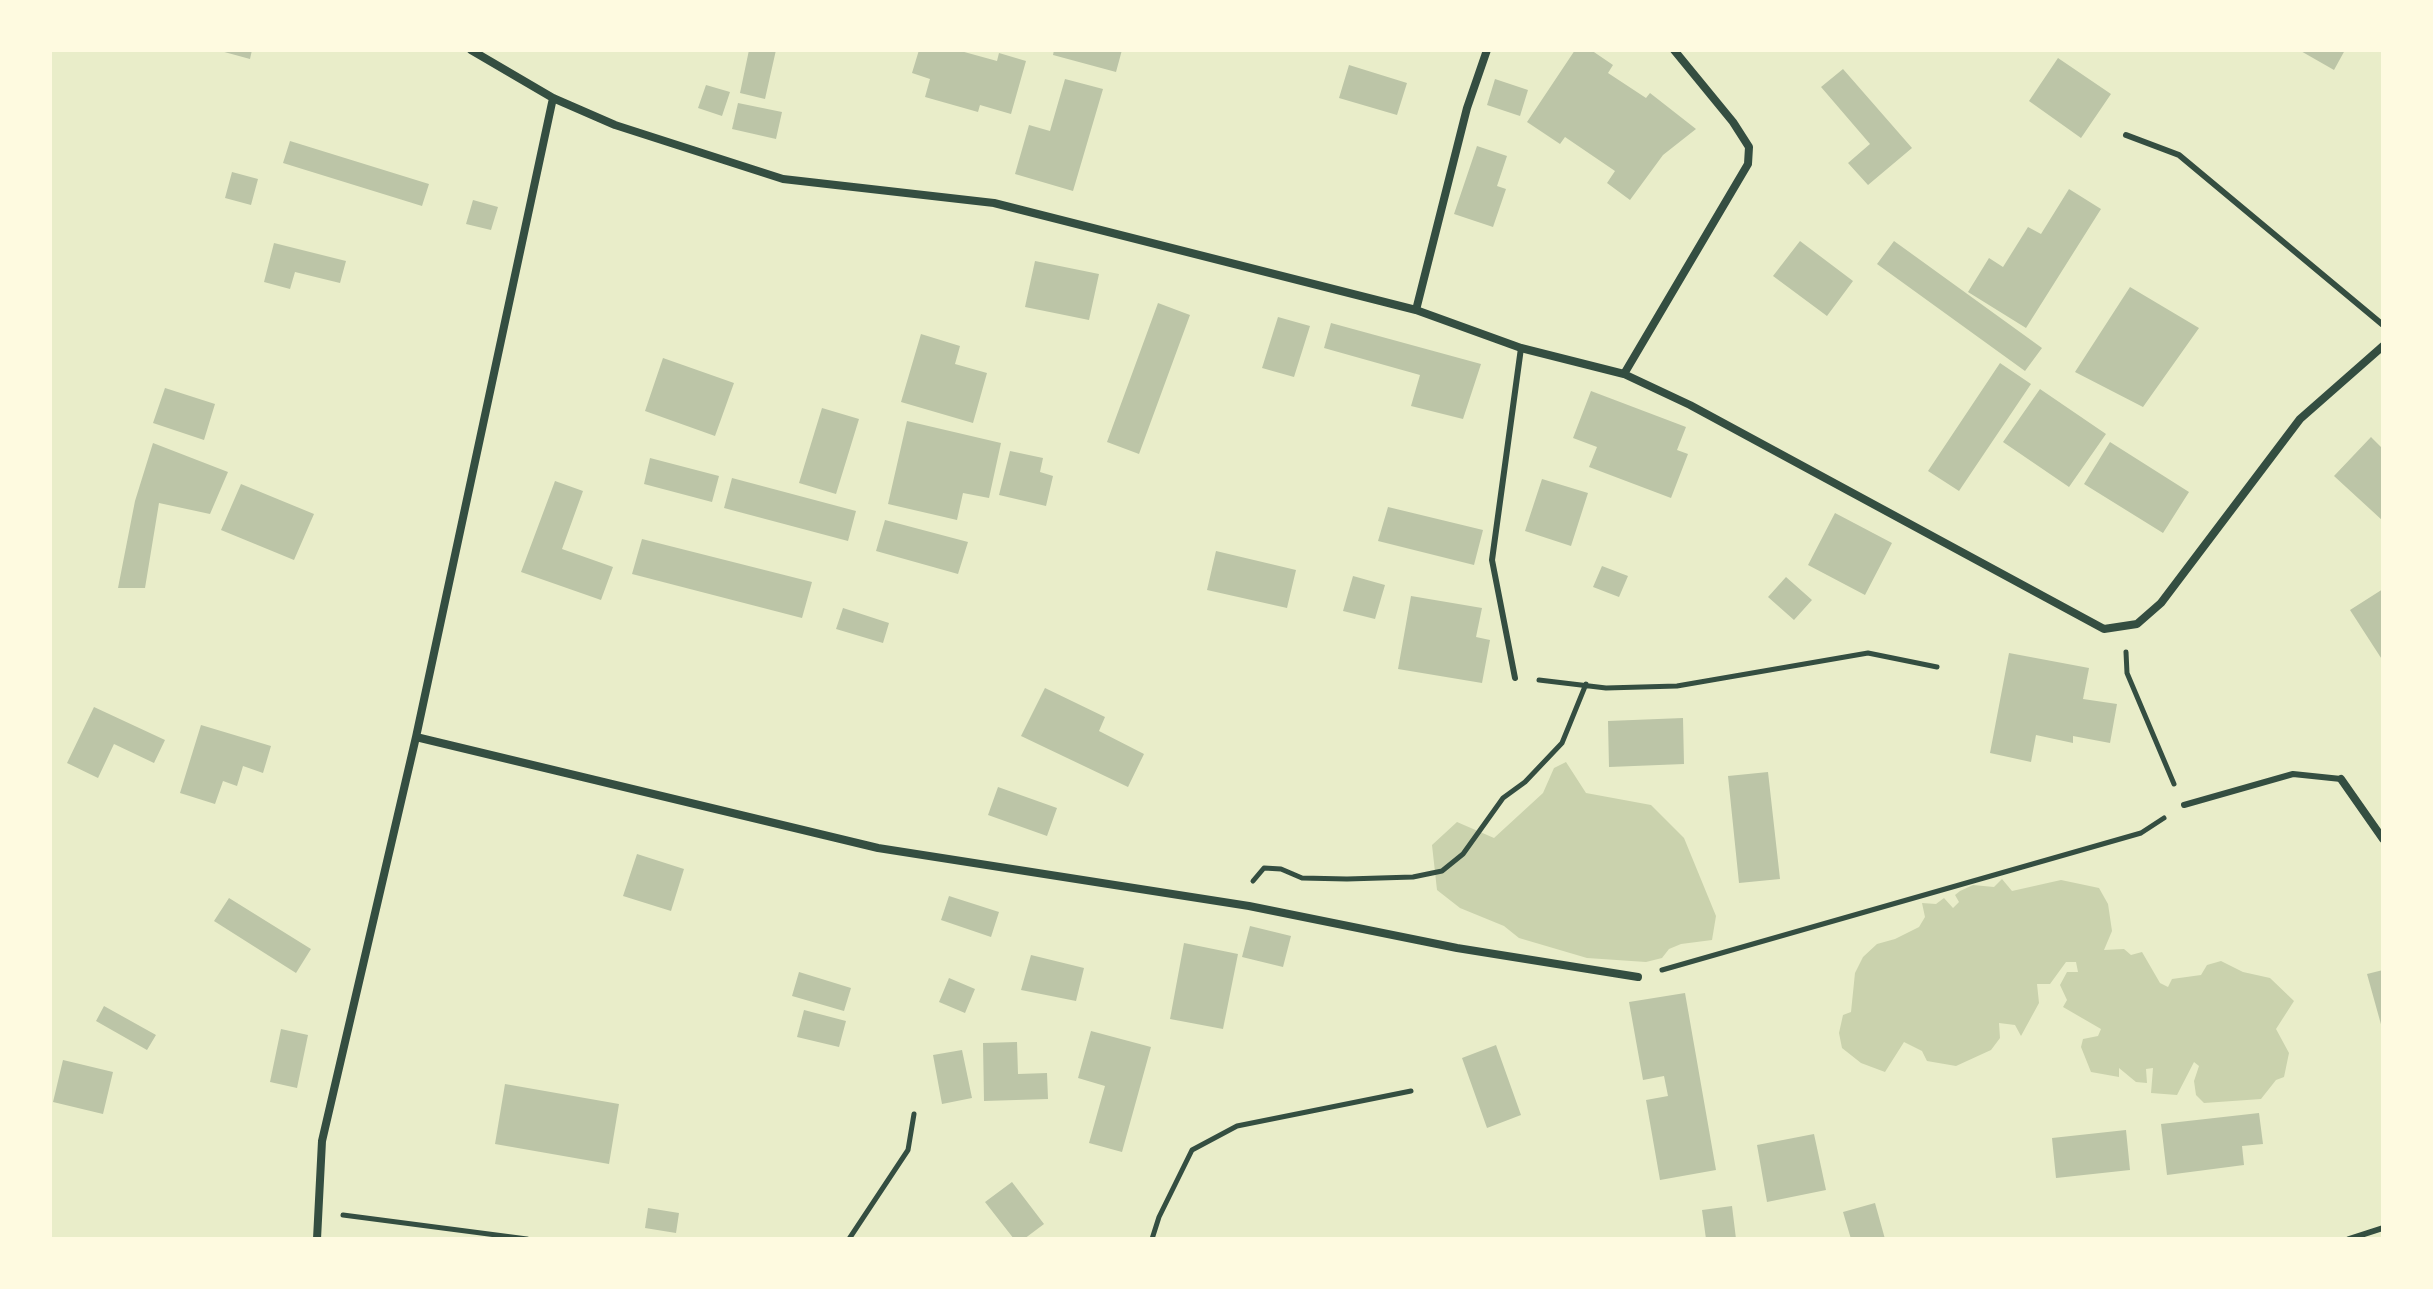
<!DOCTYPE html>
<style>
body{margin:0}
#map{position:relative;width:2433px;height:1289px;overflow:hidden;background:#e9edc9;font-family:"Fira Sans Condensed",sans-serif}
canvas{display:block}
.frame{position:absolute;inset:0;border:52px solid #fefae0;pointer-events:none}
</style>
<div id="map">
<canvas width="2433" height="1289"></canvas>
<div class="frame"></div>
</div>
<script>
const ctx = document.querySelector('canvas').getContext('2d');
ctx.lineJoin = 'round';
function paint(path, color) {
  ctx.fillStyle = color;
  ctx.fill(path, 'evenodd');
}
function poly(rows) {
  const path = new Path2D();
  for (const r of rows) {
    path.moveTo(r[0], r[1]);
    for (let i = 2; i < r.length; i += 2) path.lineTo(r[i], r[i + 1]);
  }
  return path;
}
function stroke(path, color, width, dash) {
  ctx.strokeStyle = color;
  ctx.lineWidth = width;
  ctx.lineCap = dash ? 'butt' : 'round';
  ctx.setLineDash(dash || []);
  ctx.stroke(path);
}
const green = poly([
 [1566,762,1586,793,1651,805,1684,838,1716,916,1712,940,1681,944,1669,949,1662,958,1646,962,1587,958,1519,938,1504,926,1460,908,1437,890,1432,845,1457,822,1494,838,1543,793,1554,768],
 [2002,879,2012,891,2061,880,2099,888,2108,904,2112,931,2104,950,2124,949,2131,955,2142,952,2160,983,2168,987,2172,979,2201,975,2207,965,2221,961,2243,972,2270,978,2294,1001,2276,1029,2289,1053,2284,1077,2276,1080,2261,1099,2204,1103,2196,1095,2194,1081,2199,1066,2194,1062,2177,1095,2151,1093,2153,1068,2146,1069,2147,1083,2136,1082,2119,1068,2119,1077,2091,1072,2081,1047,2083,1039,2098,1036,2101,1029,2063,1007,2067,1000,2060,985,2067,972,2078,972,2076,962,2066,962,2050,984,2037,984,2039,1003,2021,1036,2015,1025,1999,1023,2000,1038,1991,1050,1956,1066,1927,1061,1922,1051,1904,1042,1885,1072,1861,1063,1842,1048,1839,1033,1843,1015,1851,1012,1855,973,1863,957,1877,944,1895,939,1919,927,1925,917,1922,903,1936,904,1944,898,1953,908,1959,902,1955,895,1960,891,1973,885,1994,887]
]);
const building = poly([
 [217,50,252,50,250,59],
 [749,50,776,50,765,99,740,93],
 [919,50,957,50,997,61,999,53,1026,61,1011,114,980,105,978,112,925,97,930,79,912,73],
 [1054,50,1122,50,1116,72,1053,55],
 [1575,50,1591,50,1613,65,1608,73,1646,98,1650,93,1696,129,1663,155,1630,200,1607,183,1615,171,1565,137,1560,144,1527,122],
 [2299,50,2345,50,2334,70],
 [2058,58,2111,94,2081,138,2029,101],
 [1349,65,1407,83,1397,115,1339,98],
 [1843,69,1912,148,1868,185,1848,163,1870,144,1821,87],
 [1065,79,1103,89,1073,191,1015,174,1029,125,1050,131],
 [1495,79,1528,90,1520,116,1487,105],
 [706,85,730,92,722,116,698,108],
 [738,103,782,112,776,139,732,129],
 [290,141,429,184,422,206,283,163],
 [1477,146,1507,156,1497,186,1506,189,1493,227,1454,214],
 [232,172,258,179,251,205,225,198],
 [2069,189,2101,209,2026,328,1968,292,1989,258,2003,267,2028,227,2041,234],
 [473,200,498,207,491,230,466,224],
 [1800,241,1853,281,1827,316,1773,276],
 [1894,241,2042,348,2025,371,1877,264],
 [274,243,346,261,340,283,295,272,290,289,264,282],
 [1035,261,1099,274,1089,320,1025,307],
 [2130,287,2199,328,2143,407,2075,372],
 [1158,303,1190,315,1139,454,1107,442],
 [1278,317,1310,326,1294,377,1262,368],
 [1331,323,1481,364,1463,419,1411,406,1420,375,1324,348],
 [921,334,960,346,955,364,987,373,973,423,901,402],
 [663,358,734,383,715,436,645,411],
 [2000,363,2031,384,1959,491,1928,471],
 [165,388,215,404,204,440,153,423],
 [2040,389,2106,434,2069,487,2003,442],
 [1591,391,1686,427,1677,450,1688,454,1671,498,1589,467,1597,447,1573,438],
 [822,408,859,419,836,494,799,483],
 [907,421,1001,443,989,498,963,493,957,520,888,504],
 [2371,437,2383,449,2383,521,2334,476],
 [2110,442,2189,492,2163,533,2084,484],
 [153,443,228,472,210,514,159,503,145,588,118,588,135,501],
 [1010,451,1043,458,1040,472,1053,476,1046,506,999,495],
 [650,458,719,476,712,502,644,484],
 [732,478,856,511,848,541,724,508],
 [1542,479,1588,493,1571,546,1525,531],
 [555,481,583,491,562,549,613,567,601,600,521,572],
 [241,484,314,514,294,560,221,530],
 [1388,507,1483,530,1474,565,1378,541],
 [1835,513,1892,543,1865,595,1808,565],
 [885,520,968,542,958,574,876,551],
 [642,539,812,582,802,618,632,574],
 [1216,551,1296,570,1287,608,1207,590],
 [1602,566,1628,576,1619,597,1593,587],
 [1353,576,1385,585,1375,619,1343,611],
 [1786,577,1812,600,1794,620,1768,597],
 [2383,589,2383,661,2350,610],
 [1411,596,1482,608,1476,637,1490,640,1482,683,1398,669],
 [843,608,889,623,883,643,836,629],
 [2009,653,2089,668,2083,699,2117,704,2110,743,2073,736,2073,743,2036,735,2031,762,1990,753],
 [1045,688,1105,717,1099,731,1144,754,1128,787,1021,736],
 [94,707,165,740,154,763,114,744,98,778,67,763],
 [1683,718,1684,764,1609,767,1608,721],
 [201,725,271,746,263,773,243,766,237,786,223,781,215,804,180,793],
 [1768,772,1780,879,1739,883,1728,776],
 [998,787,1057,808,1047,836,988,815],
 [637,854,684,869,671,911,623,896],
 [949,896,999,912,991,937,941,920],
 [229,898,311,949,296,973,214,921],
 [1250,926,1291,936,1283,967,1242,957],
 [1184,943,1238,954,1223,1029,1170,1019],
 [1031,955,1084,968,1076,1001,1021,990],
 [2383,970,2383,1028,2382,1028,2367,974],
 [799,972,851,988,844,1011,792,996],
 [949,978,975,989,965,1013,939,1002],
 [1685,993,1716,1170,1660,1180,1646,1100,1668,1096,1664,1076,1643,1080,1629,1002],
 [104,1006,156,1035,147,1050,96,1021],
 [804,1010,846,1021,839,1047,797,1037],
 [281,1029,308,1035,297,1088,270,1082],
 [1091,1031,1151,1047,1122,1152,1089,1143,1105,1086,1078,1078],
 [1017,1042,1018,1074,1047,1073,1048,1099,984,1101,983,1043],
 [1496,1045,1521,1115,1487,1128,1462,1058],
 [962,1050,972,1098,942,1104,933,1055],
 [63,1060,113,1072,103,1114,53,1102],
 [505,1084,619,1104,609,1164,495,1144],
 [2259,1113,2263,1144,2242,1146,2244,1165,2167,1175,2161,1124],
 [2126,1130,2130,1170,2056,1178,2052,1138],
 [1814,1134,1826,1190,1767,1202,1757,1145],
 [1012,1182,1044,1224,1024,1239,1014,1239,985,1202],
 [1875,1203,1885,1239,1851,1239,1843,1212],
 [1732,1206,1736,1239,1706,1239,1702,1210],
 [648,1208,679,1213,676,1233,645,1228]
]);
const path = poly([
 [2126,652,2127,673,2174,784],
 [1539,680,1606,688,1677,686,1868,653,1937,667],
 [1253,881,1264,868,1281,869,1302,878,1347,879,1413,877,1442,871,1463,854,1503,798,1525,782,1562,743,1586,684],
 [1662,970,2141,833,2164,818],
 [343,1215,527,1239],
 [849,1239,908,1150,914,1114],
 [1152,1239,1159,1217,1192,1150,1237,1126,1411,1091]
]);
const service = poly([
 [2126,135,2179,155,2383,325],
 [1515,678,1492,560,1521,348],
 [2184,805,2293,774,2341,779],
 [2349,1239,2383,1228]
]);
const minor = poly([
 [471,50,553,98,615,125,783,179,994,203,1416,310,1521,348,1624,374,1690,405,2104,629,2137,624,2161,603,2300,419,2383,346],
 [1416,310,1467,108,1487,50],
 [1624,374,1748,164,1749,147,1733,122,1674,50],
 [416,737,878,848,1249,906,1457,948,1638,977],
 [2341,779,2383,839],
 [317,1239,322,1141,416,737,553,98]
]);
paint(green, '#cad2ad');
paint(building, '#bcc5a7');
stroke(path, '#344e41', 5);
stroke(service, '#344e41', 6);
stroke(minor, '#344e41', 8);
</script>
